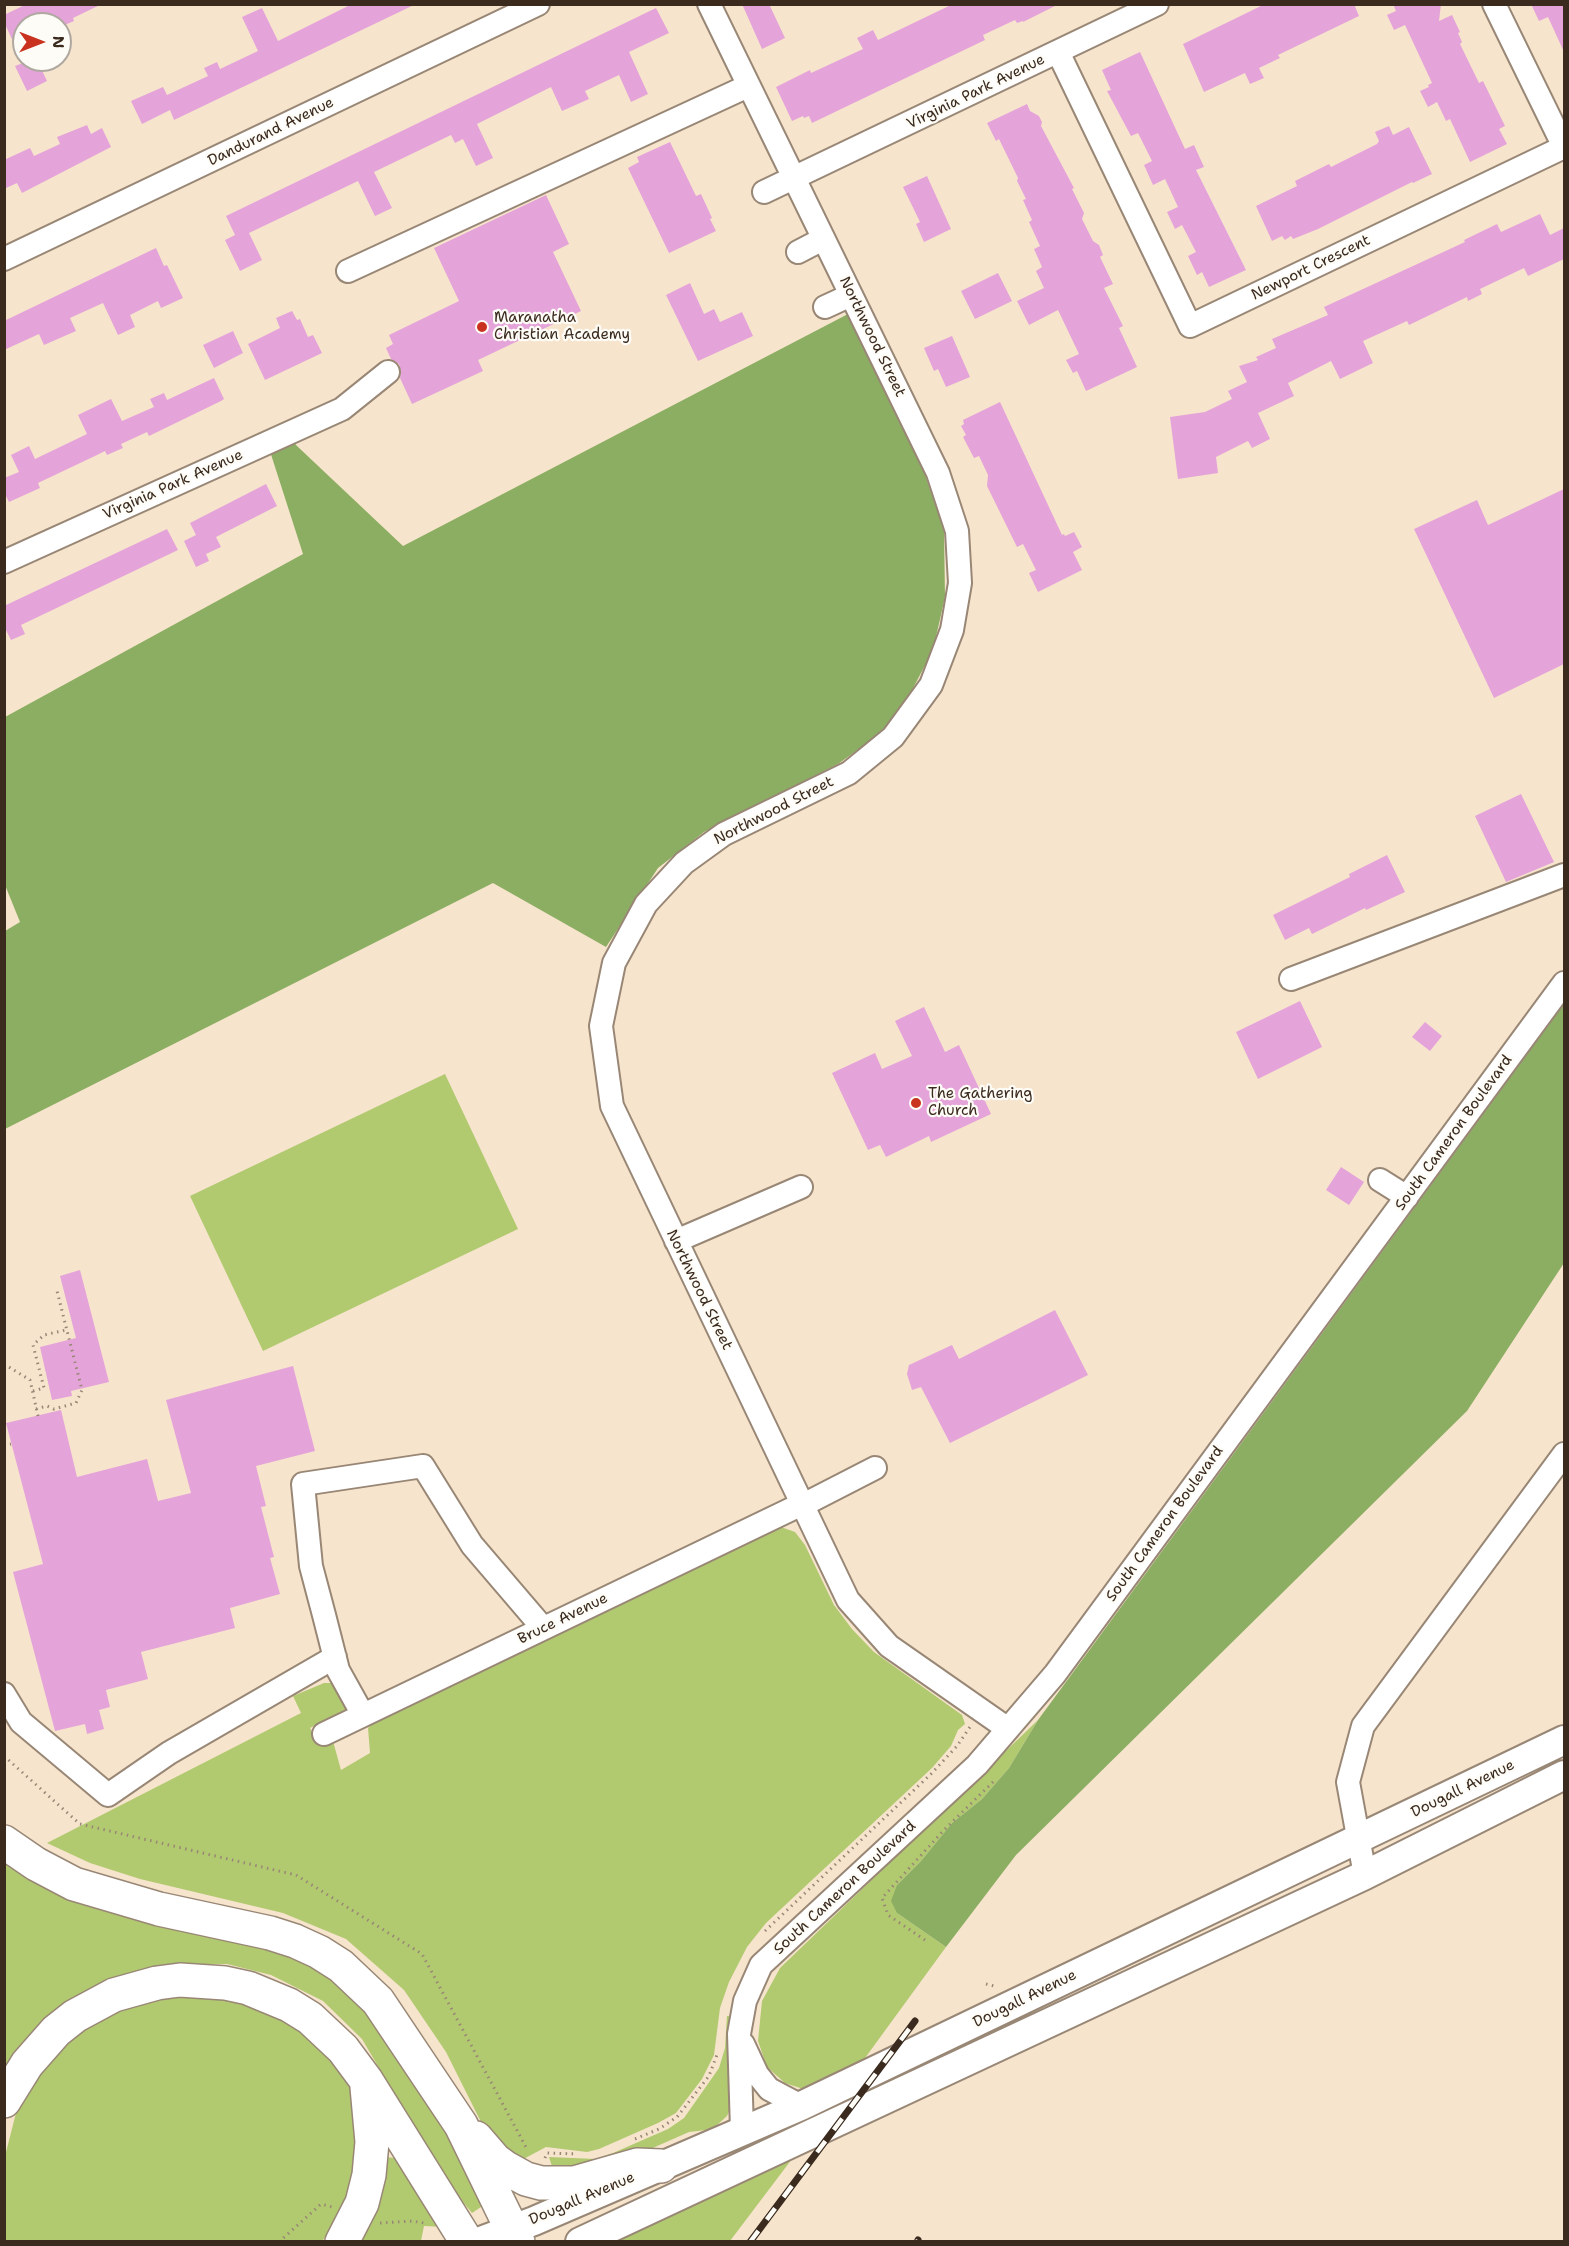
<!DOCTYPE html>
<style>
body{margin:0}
#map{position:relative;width:1569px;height:2246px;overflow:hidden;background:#f7e4cd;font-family:"Shantell Sans",sans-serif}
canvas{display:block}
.frame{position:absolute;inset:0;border:6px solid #3b2a1e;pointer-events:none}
.north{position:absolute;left:12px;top:12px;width:60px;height:60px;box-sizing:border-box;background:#fdfcf7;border:2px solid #afa8a0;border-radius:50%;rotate:90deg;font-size:16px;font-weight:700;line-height:24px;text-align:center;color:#3b2a1e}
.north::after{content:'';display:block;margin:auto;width:21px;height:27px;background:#c8321e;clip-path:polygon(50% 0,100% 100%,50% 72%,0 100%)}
</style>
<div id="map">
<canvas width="1569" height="2246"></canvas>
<div class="frame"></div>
<div class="north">N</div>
</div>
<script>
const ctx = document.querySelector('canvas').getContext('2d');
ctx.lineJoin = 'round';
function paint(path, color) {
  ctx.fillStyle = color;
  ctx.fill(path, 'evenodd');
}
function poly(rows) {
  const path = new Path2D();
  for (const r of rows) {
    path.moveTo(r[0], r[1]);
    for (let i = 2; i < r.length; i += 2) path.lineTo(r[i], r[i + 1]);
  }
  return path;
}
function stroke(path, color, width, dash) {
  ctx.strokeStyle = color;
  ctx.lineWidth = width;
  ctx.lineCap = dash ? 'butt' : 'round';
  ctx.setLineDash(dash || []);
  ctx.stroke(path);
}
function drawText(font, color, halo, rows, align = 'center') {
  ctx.font = font + ' "Shantell Sans",sans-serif';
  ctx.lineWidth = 4.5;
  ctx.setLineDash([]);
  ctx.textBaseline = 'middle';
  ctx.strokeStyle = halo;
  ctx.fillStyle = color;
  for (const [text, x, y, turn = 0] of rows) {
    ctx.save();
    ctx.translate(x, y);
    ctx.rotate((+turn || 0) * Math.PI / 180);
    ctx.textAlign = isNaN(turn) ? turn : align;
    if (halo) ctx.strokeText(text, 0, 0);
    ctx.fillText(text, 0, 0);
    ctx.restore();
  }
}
const green = poly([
 [445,1074,518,1229,263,1351,190,1196],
 [778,1526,795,1532,805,1545,834,1605,852,1629,874,1652,962,1715,965,1724,958,1730,951,1746,932,1768,766,1923,747,1947,729,1982,720,2008,714,2055,702,2079,676,2113,658,2123,599,2149,587,2152,546,2147,518,2162,497,2148,481,2122,446,2052,404,1990,346,1939,283,1913,140,1879,90,1863,47,1843,301,1713,293,1696,324,1683,335,1683,348,1700,347,1709,310,1728,320,1746,333,1741,341,1770,370,1753,368,1728,384,1713],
 [1038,1720,1009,1768,982,1799,952,1823,921,1861,897,1885,897,1913,946,1947,857,2069,809,2091,785,2083,767,2067,758,2041,762,2001,780,1968],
 [5,1852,305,1958,343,1982,395,2039,487,2203,472,2213,445,2180,362,2039,323,2001,271,1975,227,1964,162,1965,108,1979,51,2017,5,2081],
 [208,1996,269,2008,325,2045,350,2079,360,2175,332,2230,322,2241,5,2242,5,2156,16,2113,46,2059,104,2014,155,1998],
 [727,2016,729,2016,733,2103,727,2116,716,2126,706,2130,689,2132,605,2169,555,2176,549,2157,596,2159,613,2153,668,2129,684,2118,719,2068,725,2048],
 [795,2155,730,2241,608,2241],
 [385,2157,404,2159,444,2227,424,2226,421,2241,353,2242]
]);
const forest = poly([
 [848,314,918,454,944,530,945,597,933,650,910,694,881,733,838,764,704,832,658,868,606,947,493,883,5,1129,5,931,20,922,5,885,5,717,303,554,267,442,287,434,297,446,403,546],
 [1564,1004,1564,1263,1467,1411,1016,1855,946,1947,897,1913,891,1901,897,1885,921,1861,952,1823,982,1799,1009,1768,1038,1720]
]);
const building = poly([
 [27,4,102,4,73,18,74,21,60,27,60,24,24,24,24,62,37,60,47,81,27,91,15,66,23,63,4,22,4,15],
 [352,4,416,4,174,120,170,110,142,124,131,101,163,87,167,95,208,76,204,68,217,62,220,69,258,51,242,17,262,8,278,41],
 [742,4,769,4,785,38,762,49],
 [953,4,1059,4,1023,22,1023,21,1017,23,1015,20,983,35,985,40,812,123,809,116,804,118,803,116,792,121,776,87,810,70,811,73,863,49,857,38,873,30,878,40],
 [1265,4,1354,4,1359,16,1278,55,1280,58,1259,68,1264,78,1250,84,1245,73,1204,92,1183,44],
 [1393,4,1441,4,1439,21,1452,15,1460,32,1458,33,1462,42,1460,44,1479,83,1483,81,1505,126,1499,129,1507,144,1470,162,1450,119,1446,121,1437,102,1428,107,1420,91,1429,87,1428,85,1432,83,1405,25,1394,30,1387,15,1396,11],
 [1531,4,1564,4,1564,52,1548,17,1539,21],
 [656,8,669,33,629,52,648,94,631,102,619,75,585,91,589,99,562,111,551,87,477,124,493,158,476,166,463,139,455,143,451,135,374,172,392,208,375,216,358,181,249,233,262,260,240,271,225,240,235,235,226,216],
 [1140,52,1185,149,1194,145,1204,167,1196,170,1246,270,1209,287,1202,272,1197,275,1188,256,1196,252,1182,225,1175,229,1167,212,1178,207,1165,179,1153,185,1144,165,1152,161,1138,133,1131,136,1107,91,1111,90,1102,70],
 [1027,104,1030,111,1039,116,1042,122,1041,126,1074,188,1072,189,1084,213,1082,219,1093,241,1099,245,1103,255,1100,257,1113,284,1104,288,1123,326,1119,328,1137,367,1086,391,1077,371,1073,373,1066,360,1079,354,1058,310,1029,325,1017,301,1044,288,1036,271,1042,267,1034,249,1040,246,1029,222,1032,220,1023,200,1026,199,1017,181,1018,178,999,139,996,141,987,123],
 [87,125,91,134,102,128,111,147,22,193,17,183,4,189,4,160,30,148,34,156,60,144,57,137],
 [1389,126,1393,135,1409,127,1432,174,1413,183,1412,182,1318,229,1293,239,1291,236,1285,240,1282,236,1272,241,1256,206,1297,186,1295,181,1329,164,1331,167,1377,144,1379,141,1375,132],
 [670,142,696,196,701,194,712,218,710,219,716,231,669,253,628,168,639,162,637,157],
 [927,176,951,229,924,242,916,224,920,222,903,187],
 [546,195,569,244,553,252,581,311,478,360,483,371,412,404,400,378,401,371,399,364,391,359,386,348,393,344,389,335,459,301,434,248],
 [1540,214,1550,235,1564,228,1564,259,1528,276,1524,268,1480,289,1482,294,1468,301,1467,297,1409,325,1407,321,1363,341,1373,363,1340,379,1331,361,1288,383,1294,396,1258,413,1270,439,1252,448,1248,441,1216,457,1218,473,1178,479,1170,417,1205,412,1232,399,1228,391,1247,382,1239,366,1258,360,1256,357,1276,348,1272,339,1328,315,1324,307,1465,242,1464,240,1497,224,1501,232],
 [156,248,164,266,167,265,183,298,161,308,158,301,130,315,135,327,118,335,103,303,70,318,76,331,44,345,39,334,4,350,4,321],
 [998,273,1012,301,975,319,961,291],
 [690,283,704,314,714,309,720,322,742,312,753,336,698,361,666,295],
 [292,311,297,320,300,319,308,337,313,335,322,353,265,380,248,344,280,328,276,318],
 [233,331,243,353,214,368,203,345],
 [952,336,970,377,946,387,938,369,934,371,924,348],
 [214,378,224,399,221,401,149,436,147,432,121,444,123,448,107,455,105,451,97,455,38,483,40,488,9,502,4,492,4,478,19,472,11,455,29,446,35,459,87,434,78,415,111,399,122,421,154,407,150,399,164,393,167,400],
 [1000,402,1062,535,1064,534,1065,536,1074,532,1082,547,1073,552,1082,570,1038,592,1029,573,1036,570,1023,544,1017,547,987,486,988,475,979,456,974,458,963,437,966,435,961,426,964,424,963,420],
 [266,484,277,506,216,537,221,547,206,554,209,561,196,567,184,541,196,535,190,523],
 [1564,489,1564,664,1494,698,1414,529,1477,500,1488,525],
 [167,529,178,550,21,625,25,634,11,640,4,626,4,606],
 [1521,794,1554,862,1506,882,1475,816],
 [1387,855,1405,892,1366,910,1365,908,1312,934,1309,928,1285,940,1273,915,1350,877,1349,874],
 [1300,1001,1322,1047,1258,1079,1236,1032],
 [924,1007,945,1052,959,1045,991,1114,931,1142,929,1136,886,1157,880,1145,868,1150,832,1073,875,1053,882,1069,912,1056,895,1021],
 [1425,1022,1442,1036,1430,1051,1412,1037],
 [1341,1167,1364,1182,1349,1205,1326,1190],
 [80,1270,109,1382,71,1391,72,1396,52,1400,40,1347,76,1338,60,1276],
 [1055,1310,1088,1375,950,1443,921,1387,912,1390,907,1374,909,1365,952,1345,959,1359],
 [293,1366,315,1451,256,1466,266,1506,261,1507,274,1557,270,1558,280,1594,230,1608,235,1628,141,1652,148,1679,106,1690,110,1707,99,1710,104,1729,87,1734,85,1724,55,1731,13,1572,43,1564,6,1423,61,1410,77,1477,147,1459,158,1501,191,1493,166,1400]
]);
const path = poly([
 [4,1364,30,1380,38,1416],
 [33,1391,44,1388,33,1345,44,1335,66,1330],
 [36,1409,47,1406,54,1409,76,1403,82,1390,57,1291],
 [4,1445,11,1444],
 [4,1756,80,1824,296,1875,422,1954,527,2149],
 [765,1931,932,1773,957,1746,970,1727],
 [925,1940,888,1915,882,1898,944,1830,994,1781],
 [986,1984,994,1986],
 [635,2139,659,2129,677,2117,709,2076,718,2052],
 [545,2158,547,2153,577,2154],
 [380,2223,412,2221,424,2223],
 [279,2242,321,2204,332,2207]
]);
const minor = poly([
 [709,4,938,473,957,531,960,583,952,630,931,685,893,737,849,773,724,834,684,863,646,904,614,963,601,1026,612,1106,848,1600,889,1646,1008,1729],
 [1058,52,1190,326,1564,147,1494,4],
 [764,192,1157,4],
 [798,252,823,239],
 [4,259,538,4],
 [348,271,748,86],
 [825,307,851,295],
 [4,562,342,409,388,372],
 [1291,979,1564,875],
 [1380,1180,1407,1197],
 [676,1241,801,1187],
 [803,1505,875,1468],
 [4,1694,21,1722,108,1795,169,1753,335,1657],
 [363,1715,338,1670,324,1615,311,1566,303,1484,423,1466,472,1545,543,1628],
 [324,1734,802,1504],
 [1365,1875,1348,1782,1363,1726,1564,1454],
 [743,2044,757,2074,769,2089,801,2106],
 [742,2130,739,2034,745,2001,761,1965,977,1765,1055,1674,1564,983]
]);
const major = poly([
 [478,2242,534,2221,801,2106,1564,1740],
 [580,2242,1365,1875,1564,1775]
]);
const highway = poly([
 [4,1842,36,1864,74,1884,159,1909,270,1933,295,1941,319,1952,341,1966,378,2001,461,2125,518,2242],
 [4,2101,27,2064,56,2031,75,2016,114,1995,157,1983,180,1980,225,1983,248,1988,289,2005,310,2018,343,2049,366,2080,467,2242],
 [476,2138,495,2160,506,2168,526,2179,541,2183,574,2183,637,2165,661,2166],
 [342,2242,362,2203,369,2175,372,2142,367,2087]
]);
const rail = poly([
 [750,2242,915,2021],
 [917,2242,918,2240]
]);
const markers = [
 [482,327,6,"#c8321e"],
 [916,1103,6,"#c8321e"]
];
const streetNames = [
 ["Virginia Park Avenue",976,92,-26],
 ["Dandurand Avenue",271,132,-26],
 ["Newport Crescent",1311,268,-26],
 ["Northwood Street",872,337,64],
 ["Virginia Park Avenue",173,485,-24],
 ["Northwood Street",774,811,-27],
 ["South Cameron Boulevard",1454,1133,-54],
 ["Northwood Street",699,1290,64],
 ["South Cameron Boulevard",1165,1524,-54],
 ["Bruce Avenue",563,1619,-26],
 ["Dougall Avenue",1463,1789,-26],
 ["South Cameron Boulevard",845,1888,-43],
 ["Dougall Avenue",1025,1999,-26],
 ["Dougall Avenue",582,2199,-23]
];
const poiNames = [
 ["Maranatha",494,318],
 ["Christian Academy",494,335],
 ["The Gathering",928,1094],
 ["Church",928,1111]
];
paint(green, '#b1ca70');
paint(forest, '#8cae62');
paint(building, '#e4a4d9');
stroke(minor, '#998776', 26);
stroke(major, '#998776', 32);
stroke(highway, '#998776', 36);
stroke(path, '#998776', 3, [1.5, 4.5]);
stroke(minor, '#fff', 22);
stroke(major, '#fff', 28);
stroke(highway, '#fff', 33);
stroke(rail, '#3b2a1e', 7);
stroke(rail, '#fdfcf7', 4.5, [14]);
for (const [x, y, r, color] of markers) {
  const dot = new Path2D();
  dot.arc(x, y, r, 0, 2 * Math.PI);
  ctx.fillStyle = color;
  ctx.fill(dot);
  stroke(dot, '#fdfcf7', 2);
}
drawText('15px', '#3b2a1e', '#fdfcf7', streetNames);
drawText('15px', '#3b2a1e', '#fdfcf7', poiNames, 'left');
</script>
